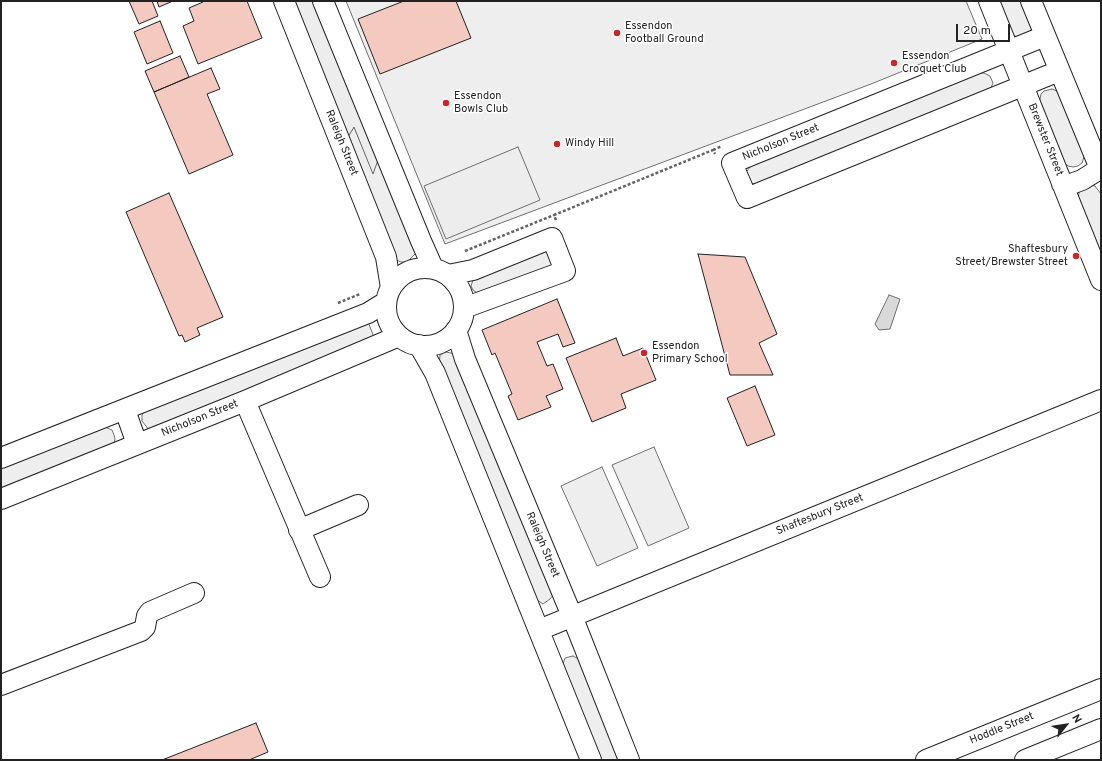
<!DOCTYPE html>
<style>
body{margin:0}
#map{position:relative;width:1102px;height:761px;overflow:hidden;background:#fff;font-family:Overpass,sans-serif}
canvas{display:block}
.frame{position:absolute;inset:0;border:2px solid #222;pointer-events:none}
.north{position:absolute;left:1046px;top:705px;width:40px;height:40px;-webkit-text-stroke:3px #fff;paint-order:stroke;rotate:60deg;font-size:11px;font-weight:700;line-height:16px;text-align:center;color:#222}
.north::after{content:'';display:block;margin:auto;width:14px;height:18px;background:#222;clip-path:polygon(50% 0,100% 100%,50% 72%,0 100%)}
.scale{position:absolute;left:956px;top:24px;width:54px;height:18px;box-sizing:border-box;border:2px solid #222;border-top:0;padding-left:5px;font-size:12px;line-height:14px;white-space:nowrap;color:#222;-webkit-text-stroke:3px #fff;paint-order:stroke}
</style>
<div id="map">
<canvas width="1102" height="761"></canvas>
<div class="frame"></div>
<div class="north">N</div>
<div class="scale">20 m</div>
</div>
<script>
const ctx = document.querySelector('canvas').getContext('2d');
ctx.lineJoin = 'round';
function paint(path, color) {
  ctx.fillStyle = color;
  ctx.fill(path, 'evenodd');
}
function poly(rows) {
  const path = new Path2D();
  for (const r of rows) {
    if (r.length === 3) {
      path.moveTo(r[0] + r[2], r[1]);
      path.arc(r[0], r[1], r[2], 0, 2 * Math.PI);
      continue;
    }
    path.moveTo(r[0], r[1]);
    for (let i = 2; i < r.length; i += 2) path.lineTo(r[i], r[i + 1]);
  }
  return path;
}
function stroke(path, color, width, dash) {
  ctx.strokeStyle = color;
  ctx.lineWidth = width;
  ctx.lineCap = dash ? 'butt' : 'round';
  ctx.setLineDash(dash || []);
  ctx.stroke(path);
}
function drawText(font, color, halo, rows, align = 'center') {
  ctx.font = font + ' Overpass,sans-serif';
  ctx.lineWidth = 3;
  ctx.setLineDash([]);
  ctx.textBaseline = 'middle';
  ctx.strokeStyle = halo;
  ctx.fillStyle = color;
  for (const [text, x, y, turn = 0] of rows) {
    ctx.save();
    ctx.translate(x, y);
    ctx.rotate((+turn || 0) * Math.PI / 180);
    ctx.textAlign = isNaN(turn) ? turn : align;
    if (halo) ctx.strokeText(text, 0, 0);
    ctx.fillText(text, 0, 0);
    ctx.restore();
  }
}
const green = poly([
 [346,1,966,1,982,39,871,84,445,244,346,1],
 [998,1,1023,1,1033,25,1029,34,1019,38,1015,36,1010,31,998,1],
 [979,73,984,73,990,76,993,83,990,90,755,184,750,183,746,172,751,166,979,73],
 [1052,89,1059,92,1085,154,1082,163,1078,166,1073,167,1068,166,1063,162,1039,104,1041,94,1044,91,1052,89],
 [354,127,373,173,379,157,416,253,407,262,401,262,394,259,346,140,354,127],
 [1091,185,1095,186,1101,194,1101,255,1078,197,1080,189,1091,185],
 [541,250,548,251,552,265,480,295,473,290,471,286,473,280,478,275,541,250],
 [367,319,375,340,149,430,142,421,142,415,146,409,367,319],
 [446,352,455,354,555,593,550,599,543,604,534,598,439,366,440,355,446,352],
 [105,427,112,430,114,435,115,439,114,444,1,491,1,467,105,427],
 [654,447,689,528,648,546,612,465,654,447],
 [602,467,638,548,597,566,561,486,602,467],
 [573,656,584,662,623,760,600,760,562,667,565,658,573,656]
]);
const parking = poly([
 [289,1,316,1,379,157,373,174,354,127,346,140,289,1],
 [518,147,540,200,446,239,424,186,518,147]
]);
const water = poly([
 [889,295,900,299,890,329,879,330,875,324,889,295]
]);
const building = poly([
 [129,1,152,1,158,16,139,24,129,1],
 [157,1,173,1,159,7,157,1],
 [202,1,247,1,262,38,198,64,183,26,194,21,189,8,203,2,202,1],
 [404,1,456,1,471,38,380,74,358,19,404,1],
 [160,21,173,53,147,64,134,32,160,21],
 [180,56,189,77,154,92,145,71,180,56],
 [211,68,220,89,207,94,233,155,189,174,154,92,211,68],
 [169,193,223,317,197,328,200,335,185,342,182,335,179,336,126,212,169,193],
 [698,254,745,257,777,334,759,343,773,375,730,375,698,254],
 [557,299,575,343,563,347,558,334,537,342,547,366,553,364,563,389,546,396,551,407,518,420,508,396,512,394,495,353,492,355,482,330,557,299],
 [616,338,623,356,643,348,656,380,621,394,626,408,592,422,566,358,616,338],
 [755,386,775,435,747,446,727,398,755,386],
 [256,723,268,752,249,760,162,760,256,723]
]);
const path = poly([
 [713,150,722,146],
 [556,220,554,215,713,150,715,154],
 [465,251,554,215],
 [338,303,360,294]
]);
const minor = poly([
 [284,1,386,257,391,288],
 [323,1,421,241,433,268],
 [989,1,1101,280],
 [1031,1,1101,171],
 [1045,36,732,163,747,198,1059,71],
 [1062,184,1071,184,1082,180,1101,168],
 [425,307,39],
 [448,275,473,270,552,238,565,271,464,308],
 [456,330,465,359,572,616,629,760],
 [419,345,435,373,591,760],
 [245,401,320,577],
 [125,410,137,444],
 [1,458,368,313,386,302],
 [1,499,245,401,399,336],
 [299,530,358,505],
 [539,630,1101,400],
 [1,685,141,631,145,627,147,616,150,612,194,593],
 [926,760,1101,689],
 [1025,760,1101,729]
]);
const markers = [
 [617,33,4,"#c62828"],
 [894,63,4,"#c62828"],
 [446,103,4,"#c62828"],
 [557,144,4,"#c62828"],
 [1076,256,4,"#c62828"],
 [644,353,4,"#c62828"]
];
const poiNames = [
 ["Essendon",625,27],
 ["Football Ground",625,40],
 ["Essendon",902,57],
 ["Croquet Club",902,70],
 ["Essendon",454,97],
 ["Bowls Club",454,110],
 ["Windy Hill",565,144],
 ["Shaftesbury",1068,250,"right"],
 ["Street/Brewster Street",1068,263,"right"],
 ["Essendon",652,347],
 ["Primary School",652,360]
];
const streetNames = [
 ["Brewster Street",1045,140,68],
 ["Raleigh Street",341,143,68],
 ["Nicholson Street",781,143,-22],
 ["Nicholson Street",200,419,-22],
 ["Shaftesbury Street",820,515,-22],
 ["Raleigh Street",542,545,67],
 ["Hoddle Street",1002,729,-22]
];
paint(green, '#eee');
stroke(green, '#6f6f6f', 1);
paint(parking, '#ededed');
stroke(parking, '#6f6f6f', 1);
paint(water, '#d9d9d9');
stroke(water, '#6f6f6f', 1);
paint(building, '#f3c9c0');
stroke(building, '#222', 1);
stroke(minor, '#222', 22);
stroke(path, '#646464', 2.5, [3, 2]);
stroke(minor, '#fff', 20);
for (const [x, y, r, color] of markers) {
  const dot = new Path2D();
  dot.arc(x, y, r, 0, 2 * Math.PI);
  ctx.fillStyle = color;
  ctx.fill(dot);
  stroke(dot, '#fff', 1.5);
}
drawText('11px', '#222', '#fff', poiNames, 'left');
drawText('11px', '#222', '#fff', streetNames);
</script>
